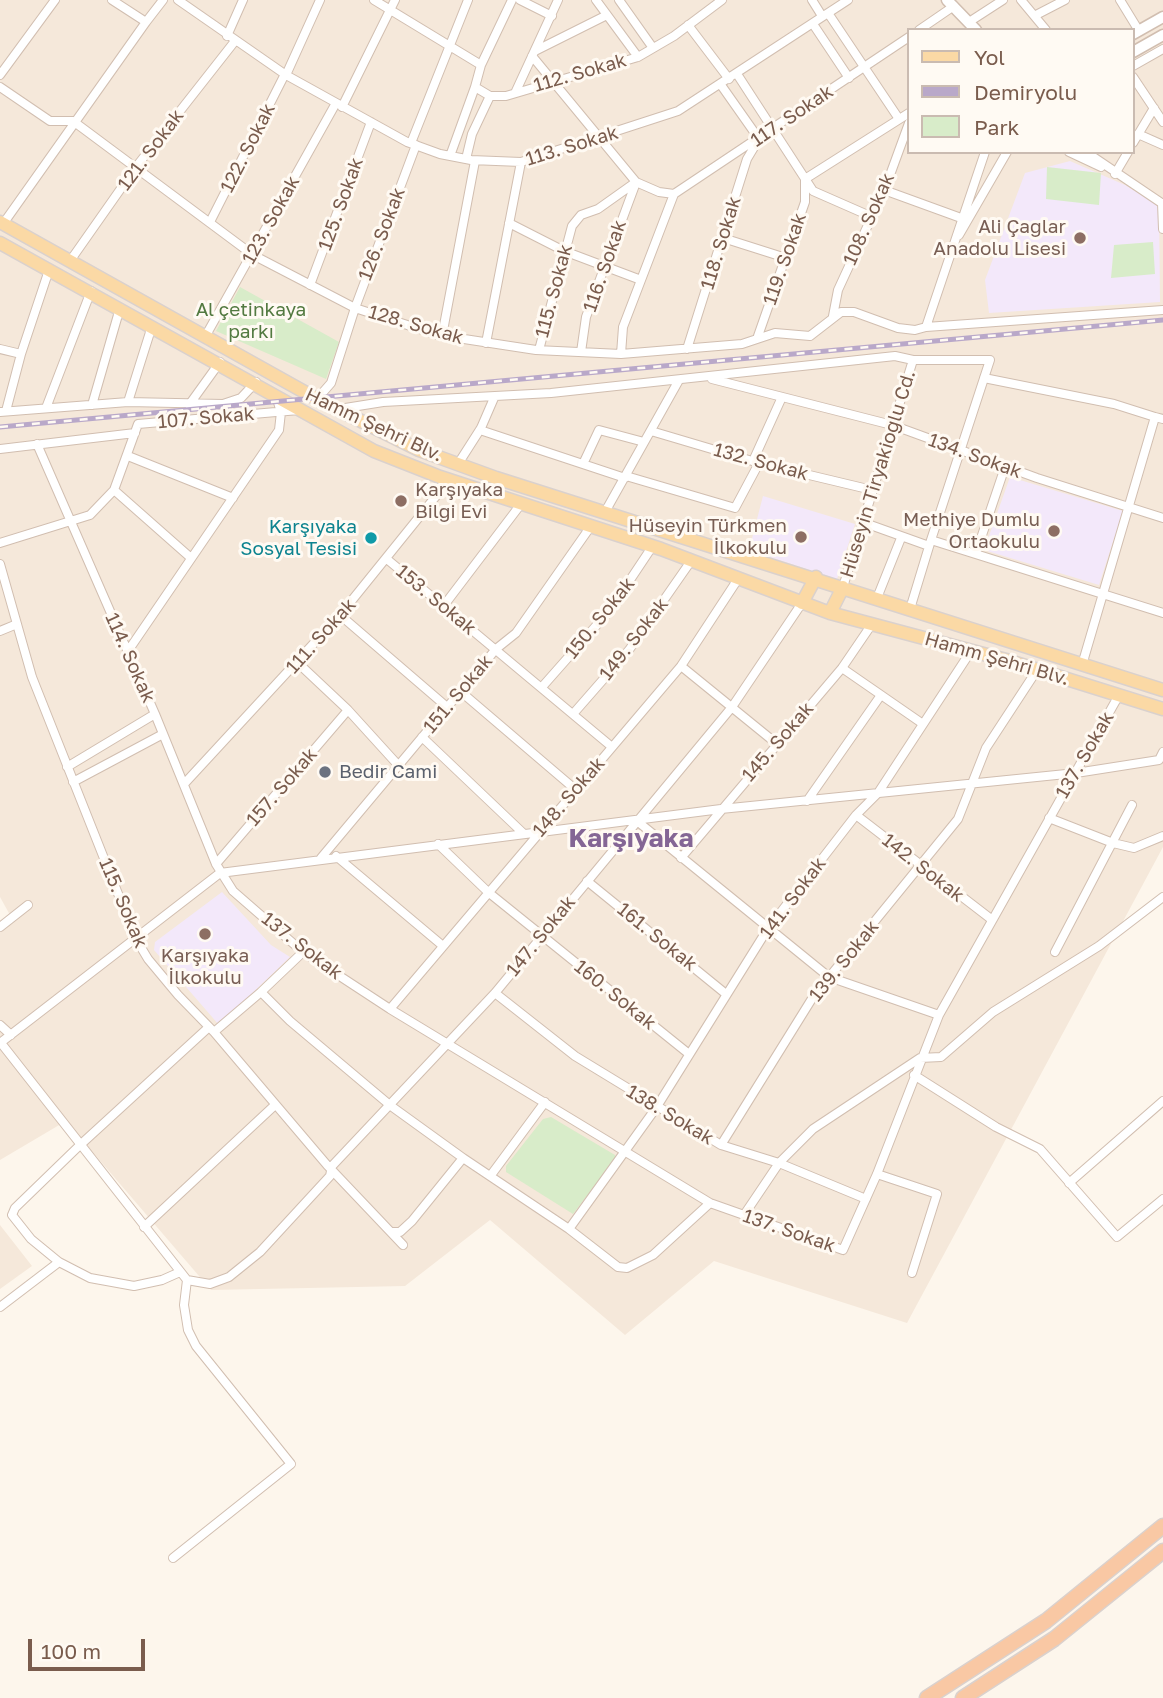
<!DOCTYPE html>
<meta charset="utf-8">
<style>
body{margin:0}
#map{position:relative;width:1163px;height:1698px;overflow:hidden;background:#fdf6ec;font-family:"Golos Text",sans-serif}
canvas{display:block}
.legend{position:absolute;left:907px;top:28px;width:228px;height:126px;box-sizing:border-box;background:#fffaf3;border:2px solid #cabbb1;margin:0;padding:9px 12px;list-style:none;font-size:21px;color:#7a5c4d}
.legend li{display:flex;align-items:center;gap:14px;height:35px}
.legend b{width:35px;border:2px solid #cabbb1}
.scale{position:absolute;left:28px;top:1639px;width:117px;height:32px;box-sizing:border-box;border:4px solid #7a5c4d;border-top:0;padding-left:9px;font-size:21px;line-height:24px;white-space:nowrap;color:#7a5c4d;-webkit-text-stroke:5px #fffaf3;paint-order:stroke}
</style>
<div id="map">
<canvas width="1163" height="1698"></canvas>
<ul class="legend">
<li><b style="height:9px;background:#fbd9a5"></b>Yol</li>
<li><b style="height:9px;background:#b9a8c9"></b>Demiryolu</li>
<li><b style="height:19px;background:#d8ecc9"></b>Park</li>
</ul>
<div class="scale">100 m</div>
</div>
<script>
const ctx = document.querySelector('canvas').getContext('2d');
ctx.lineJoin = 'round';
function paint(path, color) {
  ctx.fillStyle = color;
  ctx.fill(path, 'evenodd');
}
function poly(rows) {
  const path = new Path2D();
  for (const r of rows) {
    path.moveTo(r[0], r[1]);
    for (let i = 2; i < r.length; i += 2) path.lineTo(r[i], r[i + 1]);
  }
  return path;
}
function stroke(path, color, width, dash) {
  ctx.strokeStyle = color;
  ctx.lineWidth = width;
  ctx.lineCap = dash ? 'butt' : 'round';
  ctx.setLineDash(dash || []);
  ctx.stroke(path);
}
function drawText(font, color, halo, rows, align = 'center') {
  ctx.font = font + ' "Golos Text",sans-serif';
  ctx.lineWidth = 6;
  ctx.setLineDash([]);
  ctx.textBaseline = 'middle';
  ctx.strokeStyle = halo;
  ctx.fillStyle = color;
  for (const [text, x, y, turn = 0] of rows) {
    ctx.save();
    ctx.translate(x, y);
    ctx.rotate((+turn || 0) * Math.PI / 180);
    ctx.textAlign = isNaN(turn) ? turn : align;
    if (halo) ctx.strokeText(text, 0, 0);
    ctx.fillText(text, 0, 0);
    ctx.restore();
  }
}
const residential = poly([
 [0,0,1163,0,1163,847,907,1323,714,1261,625,1335,490,1220,405,1286,211,1290,66,1121,0,1160,0,921,10,915,0,897],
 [909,30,1133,30,1133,152,909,152],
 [0,1225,32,1266,0,1289]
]);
const education = poly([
 [1070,161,1125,185,1159,206,1160,302,989,313,985,280,1025,173],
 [1010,477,1123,511,1099,585,984,550],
 [763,496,855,524,837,579,749,550],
 [222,892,271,945,290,957,219,1025,154,950,155,942]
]);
const green = poly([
 [1047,167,1101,173,1099,205,1046,199],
 [1153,242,1155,274,1111,278,1114,245],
 [240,287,339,342,326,379,216,331],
 [551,1117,615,1155,615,1159,573,1214,506,1172,506,1166,543,1119]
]);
const minor = poly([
 [112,0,146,22,163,0],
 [178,0,286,75,407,142,440,154,471,160,521,162,678,111,848,0],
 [374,0,481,65],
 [520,0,552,16],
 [596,0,638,57],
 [619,0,653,48],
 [812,0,822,16],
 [1021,0,1046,30],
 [1120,0,1139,31],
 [828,13,899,119],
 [1036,15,1065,0],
 [969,22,1003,0],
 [813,24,849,78],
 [688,25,729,79],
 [919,30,954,6],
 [227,36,243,0],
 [535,51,607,15],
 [532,56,636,182,659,192,674,194,909,37],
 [1133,66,1163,49],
 [737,74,813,191,870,216],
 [0,75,55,0],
 [286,75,320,0],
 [1133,77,1163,122],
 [0,87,50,121,73,121,253,255,355,308,438,335,536,350,621,354,742,344,775,333,810,336,841,312,854,312,898,328,915,330,926,327,1163,310],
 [516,91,558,0],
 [490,96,506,96,638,57,674,36,722,0],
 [490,96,475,87,481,65,512,0],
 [342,107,395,0],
 [1138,134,1163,145],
 [411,143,468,0],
 [1133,143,1154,108],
 [1069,152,1101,167],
 [1086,152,1163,204],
 [450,156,475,87],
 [466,159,472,134,490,96],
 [1115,174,1128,152],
 [884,190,961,218],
 [1162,203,1163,229],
 [210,222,285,74],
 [509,223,564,251,641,280],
 [3,224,146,22],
 [959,235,1007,152],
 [723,238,786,258],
 [70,261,136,167,235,41],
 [310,285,371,122],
 [833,316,838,290,886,186,909,123],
 [926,327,985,152],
 [442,336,475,161],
 [758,336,805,202,805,179,909,113],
 [205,337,336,103],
 [486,343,521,162],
 [0,349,21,354],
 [687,349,747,159,759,139,721,85],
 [539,350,572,226,581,215,598,209,636,182],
 [581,352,586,317,635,185],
 [621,354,623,327,674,194],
 [984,378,1114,404,1155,417],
 [712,379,892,425,1037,478,1163,518],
 [317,399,331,383,355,308,416,145],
 [128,402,152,326],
 [92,405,120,308],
 [189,405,220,362],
 [46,408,91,291],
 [339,409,383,402,551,393,895,356,913,360,990,360,931,540,1163,613],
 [6,411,21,354,49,270],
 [0,412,128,402,223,404,241,398,256,382],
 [480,430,625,478],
 [651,431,759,463,872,490],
 [37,444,155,714,216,864,233,891,303,952,390,1009,710,1203,843,1250,877,1174,939,1015,1119,695],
 [0,449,135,433],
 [128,456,233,498],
 [753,461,782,397],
 [458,464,481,428,494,398],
 [583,464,599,430,644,442],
 [626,476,735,508,759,463],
 [114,490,191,558],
 [605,512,679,380],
 [862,522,929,546],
 [0,543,90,515,114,490,138,424,299,410],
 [976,553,1005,467],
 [388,560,612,747],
 [0,564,32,677,136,939,148,959,178,995,214,1032,327,1165,403,1245],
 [843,587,913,360],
 [877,598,901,538],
 [442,608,521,504],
 [910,609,931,540],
 [340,615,447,707],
 [0,631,17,624],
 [128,651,279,430,281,412,276,396],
 [298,663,348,710,398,765],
 [1082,665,1155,417,1163,419],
 [681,666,777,744],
 [842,668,923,724],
 [542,687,610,610,652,547],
 [460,691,576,790],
 [573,714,629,650,691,561],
 [422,737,524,834],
 [67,767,155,714],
 [73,782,163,734],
 [184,784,340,615,449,480],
 [807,801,881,695],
 [856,815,991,919],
 [1049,818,1113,843,1134,848,1163,836],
 [637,821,829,977,939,1015],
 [438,844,488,892,689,1054],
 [336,856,443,946],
 [321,858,496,649,516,633,591,526],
 [681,858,842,668,872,624],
 [216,864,348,710],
 [587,881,726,994],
 [0,927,28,905],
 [303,952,261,992,290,1021,391,1106,463,1158,412,1221,400,1232,391,1232],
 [1055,952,1132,805],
 [495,993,575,1056,721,1145,779,1163,866,1199],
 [390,1009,681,666,738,579],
 [0,1025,11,1035],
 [214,1032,261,992],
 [0,1043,220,873,721,809,1076,773,1159,760,1163,752],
 [1,1043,187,1280,210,1284,229,1277,260,1252,330,1176,332,1166,495,993,732,707,802,603],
 [914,1075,996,1127,1040,1149,1117,1237,1163,1199],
 [721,1145,813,997,958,819,986,748,1037,670],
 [463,1158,569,1229,618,1267,627,1268,653,1255,710,1203],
 [877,1174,937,1194,912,1273],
 [491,1175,545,1102],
 [1069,1183,1163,1101],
 [744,1215,779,1163,813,1129,920,1058,941,1057,993,1012,1099,946,1163,897],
 [144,1227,275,1105],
 [569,1229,656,1108,767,930,856,815,878,793,971,651],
 [180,1272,162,1280,134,1286,90,1278,59,1262,31,1239,12,1215,15,1208,79,1146,209,1027],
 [0,1307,59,1262],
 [173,1558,291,1464,196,1346,188,1330,184,1305,187,1280]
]);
const tertiary = poly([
 [947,0,976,30],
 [1133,34,1163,17],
 [1133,52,1163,35]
]);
const primary = poly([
 [0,222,317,399,419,450,496,478,1163,690],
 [0,243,374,451,440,477,661,549,830,613,1006,660,1163,709],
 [802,603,816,577],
 [830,613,843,587]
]);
const trunk = poly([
 [927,1698,1046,1621,1163,1526],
 [963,1698,1054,1639,1163,1551]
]);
const rail = poly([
 [0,427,1163,320]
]);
const markers = [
 [1080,238,7,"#8d6e63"],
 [401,501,7,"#8d6e63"],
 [1054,531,7,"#8d6e63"],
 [801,537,7,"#8d6e63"],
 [371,538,7,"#0f9aa8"],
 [325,772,7,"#6b7280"],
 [205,934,7,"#8d6e63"]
];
const streetNames = [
 ["112. Sokak",580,73,-16],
 ["117. Sokak",792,116,-34],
 ["113. Sokak",572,146,-17],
 ["122. Sokak",248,148,-63],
 ["121. Sokak",151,150,-53],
 ["125. Sokak",341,204,-70],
 ["108. Sokak",869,219,-66],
 ["123. Sokak",271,220,-61],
 ["126. Sokak",382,234,-69],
 ["118. Sokak",721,243,-73],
 ["119. Sokak",785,259,-71],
 ["116. Sokak",605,266,-71],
 ["115. Sokak",554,291,-75],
 ["128. Sokak",416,325,16],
 ["107. Sokak",206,418,-5],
 ["Hamm Şehri Blv.",374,425,25],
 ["134. Sokak",975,456,20],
 ["132. Sokak",761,462,15],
 ["Hüseyin Tiryakioğlu Cd.",878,474,-73],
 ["153. Sokak",436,600,40],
 ["150. Sokak",600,618,-51],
 ["111. Sokak",321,636,-48],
 ["149. Sokak",634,639,-52],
 ["114. Sokak",130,658,66],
 ["Hamm Şehri Blv.",997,659,16],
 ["151. Sokak",458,694,-50],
 ["145. Sokak",778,742,-49],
 ["137. Sokak",1085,755,-60],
 ["157. Sokak",282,787,-49],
 ["148. Sokak",569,797,-49],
 ["142. Sokak",923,868,38],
 ["141. Sokak",793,898,-53],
 ["115. Sokak",123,903,67],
 ["147. Sokak",541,936,-51],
 ["161. Sokak",657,937,39],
 ["137. Sokak",302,946,38],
 ["139. Sokak",844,961,-51],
 ["160. Sokak",615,995,39],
 ["138. Sokak",670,1115,31],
 ["137. Sokak",789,1231,19]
];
const educationNames = [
 ["Ali Çağlar",1066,227],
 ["Anadolu Lisesi",1066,249],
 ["Karşıyaka",415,490,"left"],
 ["Bilgi Evi",415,512,"left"],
 ["Methiye Dumlu",1040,520],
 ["Ortaokulu",1040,542],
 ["Hüseyin Türkmen",787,526],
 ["İlkokulu",787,548],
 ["Karşıyaka",205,956,"center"],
 ["İlkokulu",205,978,"center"]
];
const parkNames = [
 ["Al çetinkaya",251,310],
 ["parkı",251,332]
];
const cultureNames = [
 ["Karşıyaka",357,527],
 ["Sosyal Tesisi",357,549]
];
const worshipNames = [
 ["Bedir Cami",339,772]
];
const districtNames = [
 ["Karşıyaka",631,839]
];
paint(residential, '#f5e8da');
paint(education, '#f3e8fa');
paint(green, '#d8ecc9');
stroke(minor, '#d1beb0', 10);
stroke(tertiary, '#d1beb0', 13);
stroke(primary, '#dad1cd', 15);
stroke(trunk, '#dad1cd', 17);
stroke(minor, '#fff', 8);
stroke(tertiary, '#fff', 10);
stroke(primary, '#fbd9a5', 12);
stroke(trunk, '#f9c8a4', 14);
stroke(rail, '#b9a8c9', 5);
stroke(rail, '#fffaf3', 2.5, [8]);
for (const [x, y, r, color] of markers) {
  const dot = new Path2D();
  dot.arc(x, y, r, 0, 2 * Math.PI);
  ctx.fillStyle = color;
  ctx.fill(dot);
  stroke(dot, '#fffaf3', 2.5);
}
drawText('19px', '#7a5c4d', '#fffaf3', streetNames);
drawText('19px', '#785e54', '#fffaf3', educationNames, 'right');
drawText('19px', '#537a41', '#fffaf3', parkNames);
drawText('19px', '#0d838f', '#fffaf3', cultureNames, 'right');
drawText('19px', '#5b616d', '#fffaf3', worshipNames, 'left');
drawText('bold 26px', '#846695', '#fffaf3', districtNames);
</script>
